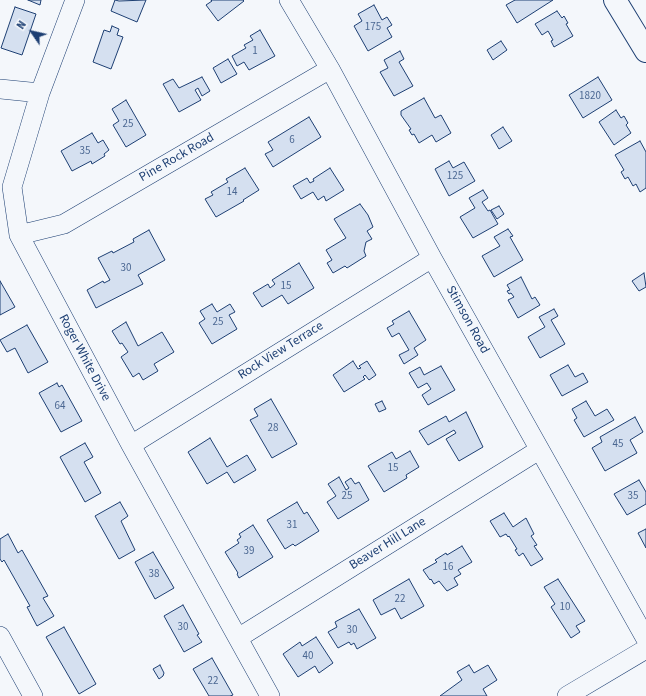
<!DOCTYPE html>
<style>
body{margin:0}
#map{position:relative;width:646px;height:696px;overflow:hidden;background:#f4f7fb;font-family:"Source Sans 3",sans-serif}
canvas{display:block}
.north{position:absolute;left:12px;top:12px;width:40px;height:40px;-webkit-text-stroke:3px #f4f7fb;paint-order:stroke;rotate:304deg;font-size:11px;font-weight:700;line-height:16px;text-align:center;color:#1d3f73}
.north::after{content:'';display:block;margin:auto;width:14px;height:18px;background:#1d3f73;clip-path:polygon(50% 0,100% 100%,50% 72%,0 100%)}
</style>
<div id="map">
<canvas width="646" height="696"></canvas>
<div class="north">N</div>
</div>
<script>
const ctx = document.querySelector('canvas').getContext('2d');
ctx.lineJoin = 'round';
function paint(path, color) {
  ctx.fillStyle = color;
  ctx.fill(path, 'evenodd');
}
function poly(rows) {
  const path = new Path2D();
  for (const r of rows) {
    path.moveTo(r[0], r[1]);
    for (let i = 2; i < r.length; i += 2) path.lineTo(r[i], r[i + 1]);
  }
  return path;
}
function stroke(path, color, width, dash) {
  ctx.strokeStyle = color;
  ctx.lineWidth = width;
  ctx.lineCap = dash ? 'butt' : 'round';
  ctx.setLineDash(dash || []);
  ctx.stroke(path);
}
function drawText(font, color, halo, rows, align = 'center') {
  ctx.font = font + ' "Source Sans 3",sans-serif';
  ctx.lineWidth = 3;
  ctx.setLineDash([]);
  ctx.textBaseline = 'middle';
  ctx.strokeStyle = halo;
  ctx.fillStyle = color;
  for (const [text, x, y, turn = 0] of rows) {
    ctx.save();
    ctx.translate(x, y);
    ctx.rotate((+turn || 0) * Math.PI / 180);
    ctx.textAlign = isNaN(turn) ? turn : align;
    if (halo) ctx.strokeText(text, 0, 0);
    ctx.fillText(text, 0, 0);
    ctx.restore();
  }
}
const building = poly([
 [28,0,41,0,40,5,28,0],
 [115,0,119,1,146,0,137,22,111,11,115,0],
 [211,0,243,0,244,1,218,21,206,5,212,1,211,0],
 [515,0,553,0,517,23,506,5,515,0],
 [374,5,382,20,387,17,392,25,387,28,392,37,368,51,354,26,362,21,358,14,374,5],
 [15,7,36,14,22,55,1,48,15,7],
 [557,11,562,18,564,16,568,23,566,24,573,36,554,47,551,41,553,40,548,31,542,35,535,24,557,11],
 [112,26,119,29,117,35,123,37,111,69,93,62,104,30,110,32,112,26],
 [260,30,275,56,249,70,244,62,237,66,232,56,246,48,244,45,253,40,250,36,260,30],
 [501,41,507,50,493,60,487,50,501,41],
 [400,51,404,59,399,62,413,86,394,96,380,72,388,68,384,60,400,51],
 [228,59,237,74,221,83,213,68,228,59],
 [202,77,210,91,202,96,198,88,195,90,201,100,179,112,163,84,173,79,179,88,202,77],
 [598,77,612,100,583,118,569,95,598,77],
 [424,98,435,118,441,115,451,133,436,142,432,135,419,143,414,134,412,135,409,130,411,129,401,115,401,111,424,98],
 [126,100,146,135,126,147,113,125,119,121,112,109,126,100],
 [616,110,621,118,624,116,628,123,626,125,631,133,614,145,599,122,616,110],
 [309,117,321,137,273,167,265,154,273,150,268,142,309,117],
 [503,127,512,141,499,149,491,135,503,127],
 [92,133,98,143,103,140,109,150,104,154,105,156,92,164,91,161,72,171,61,151,92,133],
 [640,141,646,152,646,188,640,192,636,184,633,186,628,177,625,179,621,172,624,170,615,155,640,141],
 [449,161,453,168,464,162,475,181,449,196,435,169,449,161],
 [245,168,259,190,243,200,244,201,216,217,205,199,213,195,211,192,228,182,226,179,245,168],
 [330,168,344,190,326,201,324,196,318,200,313,192,301,199,293,186,307,178,310,183,314,181,313,179,330,168],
 [483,190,488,198,482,202,488,211,490,210,498,224,473,238,460,217,475,208,469,198,483,190],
 [360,204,368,215,373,227,367,231,372,239,366,242,364,251,366,256,347,268,345,266,333,273,327,263,332,260,326,250,346,238,334,219,360,204],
 [499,206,504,214,497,219,491,210,499,206],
 [508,229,513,236,510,237,523,260,494,277,482,256,500,246,494,237,508,229],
 [149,230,165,260,138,275,143,284,96,308,87,290,103,281,104,283,110,280,98,258,112,251,113,253,134,242,133,239,149,230],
 [299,263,314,288,288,304,282,295,262,307,253,293,268,284,270,288,275,284,272,280,299,263],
 [644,273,646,287,639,291,632,281,644,273],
 [521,277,532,299,535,297,540,305,518,318,508,300,514,297,511,293,509,294,507,291,510,290,507,285,521,277],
 [0,281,15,307,0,315,0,281],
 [212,304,217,312,230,304,235,312,229,315,237,329,212,344,199,323,205,319,200,311,212,304],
 [554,309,558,316,551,320,565,344,540,358,528,337,545,327,539,317,554,309],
 [409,311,426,340,414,348,418,355,404,364,399,355,409,350,399,333,392,337,387,328,394,324,392,321,409,311],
 [126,322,138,346,162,332,174,352,154,364,158,371,143,380,139,373,133,377,121,357,128,352,122,343,120,344,112,331,126,322],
 [27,325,48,362,28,373,15,348,7,352,0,340,27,325],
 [353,361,358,369,361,368,359,366,367,361,376,375,369,380,365,375,363,377,365,379,344,392,333,375,353,361],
 [568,365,575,377,583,373,588,382,562,396,550,375,568,365],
 [441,366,455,390,428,405,422,395,431,389,427,383,418,388,409,373,420,367,424,375,441,366],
 [57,383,59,387,62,385,82,421,61,432,39,393,57,383],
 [271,399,297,444,272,458,250,420,258,416,254,409,271,399],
 [382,401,386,409,379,412,375,404,382,401],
 [586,401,595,416,607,409,614,420,584,437,574,420,577,418,572,409,586,401],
 [466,412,483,447,459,461,446,439,456,433,454,430,428,445,419,431,446,416,449,422,466,412],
 [635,417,643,432,630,440,637,453,605,471,592,448,602,442,600,437,635,417],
 [210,438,227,467,247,455,256,470,234,483,227,472,207,484,188,452,210,438],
 [85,443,93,457,84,462,101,493,85,502,60,457,85,443],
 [410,451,419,467,406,475,407,478,384,492,368,466,392,452,396,459,410,451],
 [339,477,346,490,349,488,345,482,351,478,355,484,359,482,369,500,338,519,327,502,336,496,328,484,339,477],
 [639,480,646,492,646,504,627,515,614,494,639,480],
 [120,502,128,516,121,521,135,550,119,559,95,516,120,502],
 [297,502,304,514,307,512,319,531,295,546,293,544,285,549,267,520,297,502],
 [504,513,513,527,526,518,534,534,531,536,537,545,534,546,543,559,531,566,523,553,519,556,515,550,517,549,509,536,508,537,506,534,500,537,490,521,504,513],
 [253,525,273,557,239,578,237,574,238,573,225,552,239,543,237,540,241,537,239,534,253,525],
 [646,529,646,548,638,533,646,529],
 [8,534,18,553,22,550,48,596,43,598,54,616,37,626,27,607,30,606,4,560,2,562,0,559,0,539,8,534],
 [462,546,472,562,458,570,461,574,454,578,458,585,447,591,439,581,434,584,431,579,430,580,423,570,437,562,435,560,446,553,447,555,462,546],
 [153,552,174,588,155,599,135,562,153,552],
 [409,579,424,606,401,619,395,608,381,615,373,600,409,579],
 [558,579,585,621,576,626,580,632,571,638,551,607,555,604,544,587,558,579],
 [183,605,199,634,197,635,202,642,184,652,164,616,183,605],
 [359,609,376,638,357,649,354,643,351,645,349,642,338,648,328,632,337,627,335,622,359,609],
 [64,627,96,684,79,694,46,637,64,627],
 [316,637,333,663,319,673,315,666,298,677,283,654,300,642,302,646,316,637],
 [212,658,233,695,230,696,209,696,193,669,212,658],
 [160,665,164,673,163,676,159,679,153,669,160,665],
 [469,665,474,673,488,665,497,680,483,689,487,696,440,696,462,680,457,672,469,665]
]);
const minor = poly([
 [75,0,40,93,12,187,19,235,131,445,270,696],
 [289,0,330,69,432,258,646,639],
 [0,89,40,93],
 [19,235,64,224,330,69],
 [131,445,432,258],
 [0,636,33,696],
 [238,638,539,450],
 [567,696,646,649]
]);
const major = poly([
 [615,0,646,51]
]);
const numberNames = [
 ["175",373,28],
 ["1",255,52],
 ["1820",590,97],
 ["25",128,125],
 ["6",292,141],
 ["35",85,152],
 ["125",455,177],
 ["14",232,193],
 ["30",126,269],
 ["15",286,287],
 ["25",218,323],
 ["64",60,407],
 ["28",273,429],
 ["45",618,445],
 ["15",393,469],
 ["25",347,497],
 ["35",633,497],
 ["31",292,526],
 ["39",249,552],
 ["16",448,568],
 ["38",154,575],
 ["22",400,600],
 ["10",565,608],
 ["30",183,628],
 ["30",352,631],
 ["40",308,657],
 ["22",213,682]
];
const streetNames = [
 ["Pine Rock Road",177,158,-30],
 ["Stimson Road",467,320,61],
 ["Rock View Terrace",281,351,-32],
 ["Roger White Drive",84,358,62],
 ["Beaver Hill Lane",388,544,-32]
];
paint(building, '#d5e0f0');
stroke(building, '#1d3f73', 1);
stroke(minor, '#1d3f73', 20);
stroke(major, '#1d3f73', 24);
stroke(minor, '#f4f7fb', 19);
stroke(major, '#f4f7fb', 22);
drawText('11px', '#4b6792', null, numberNames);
drawText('13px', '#1d3f73', '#f4f7fb', streetNames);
</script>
